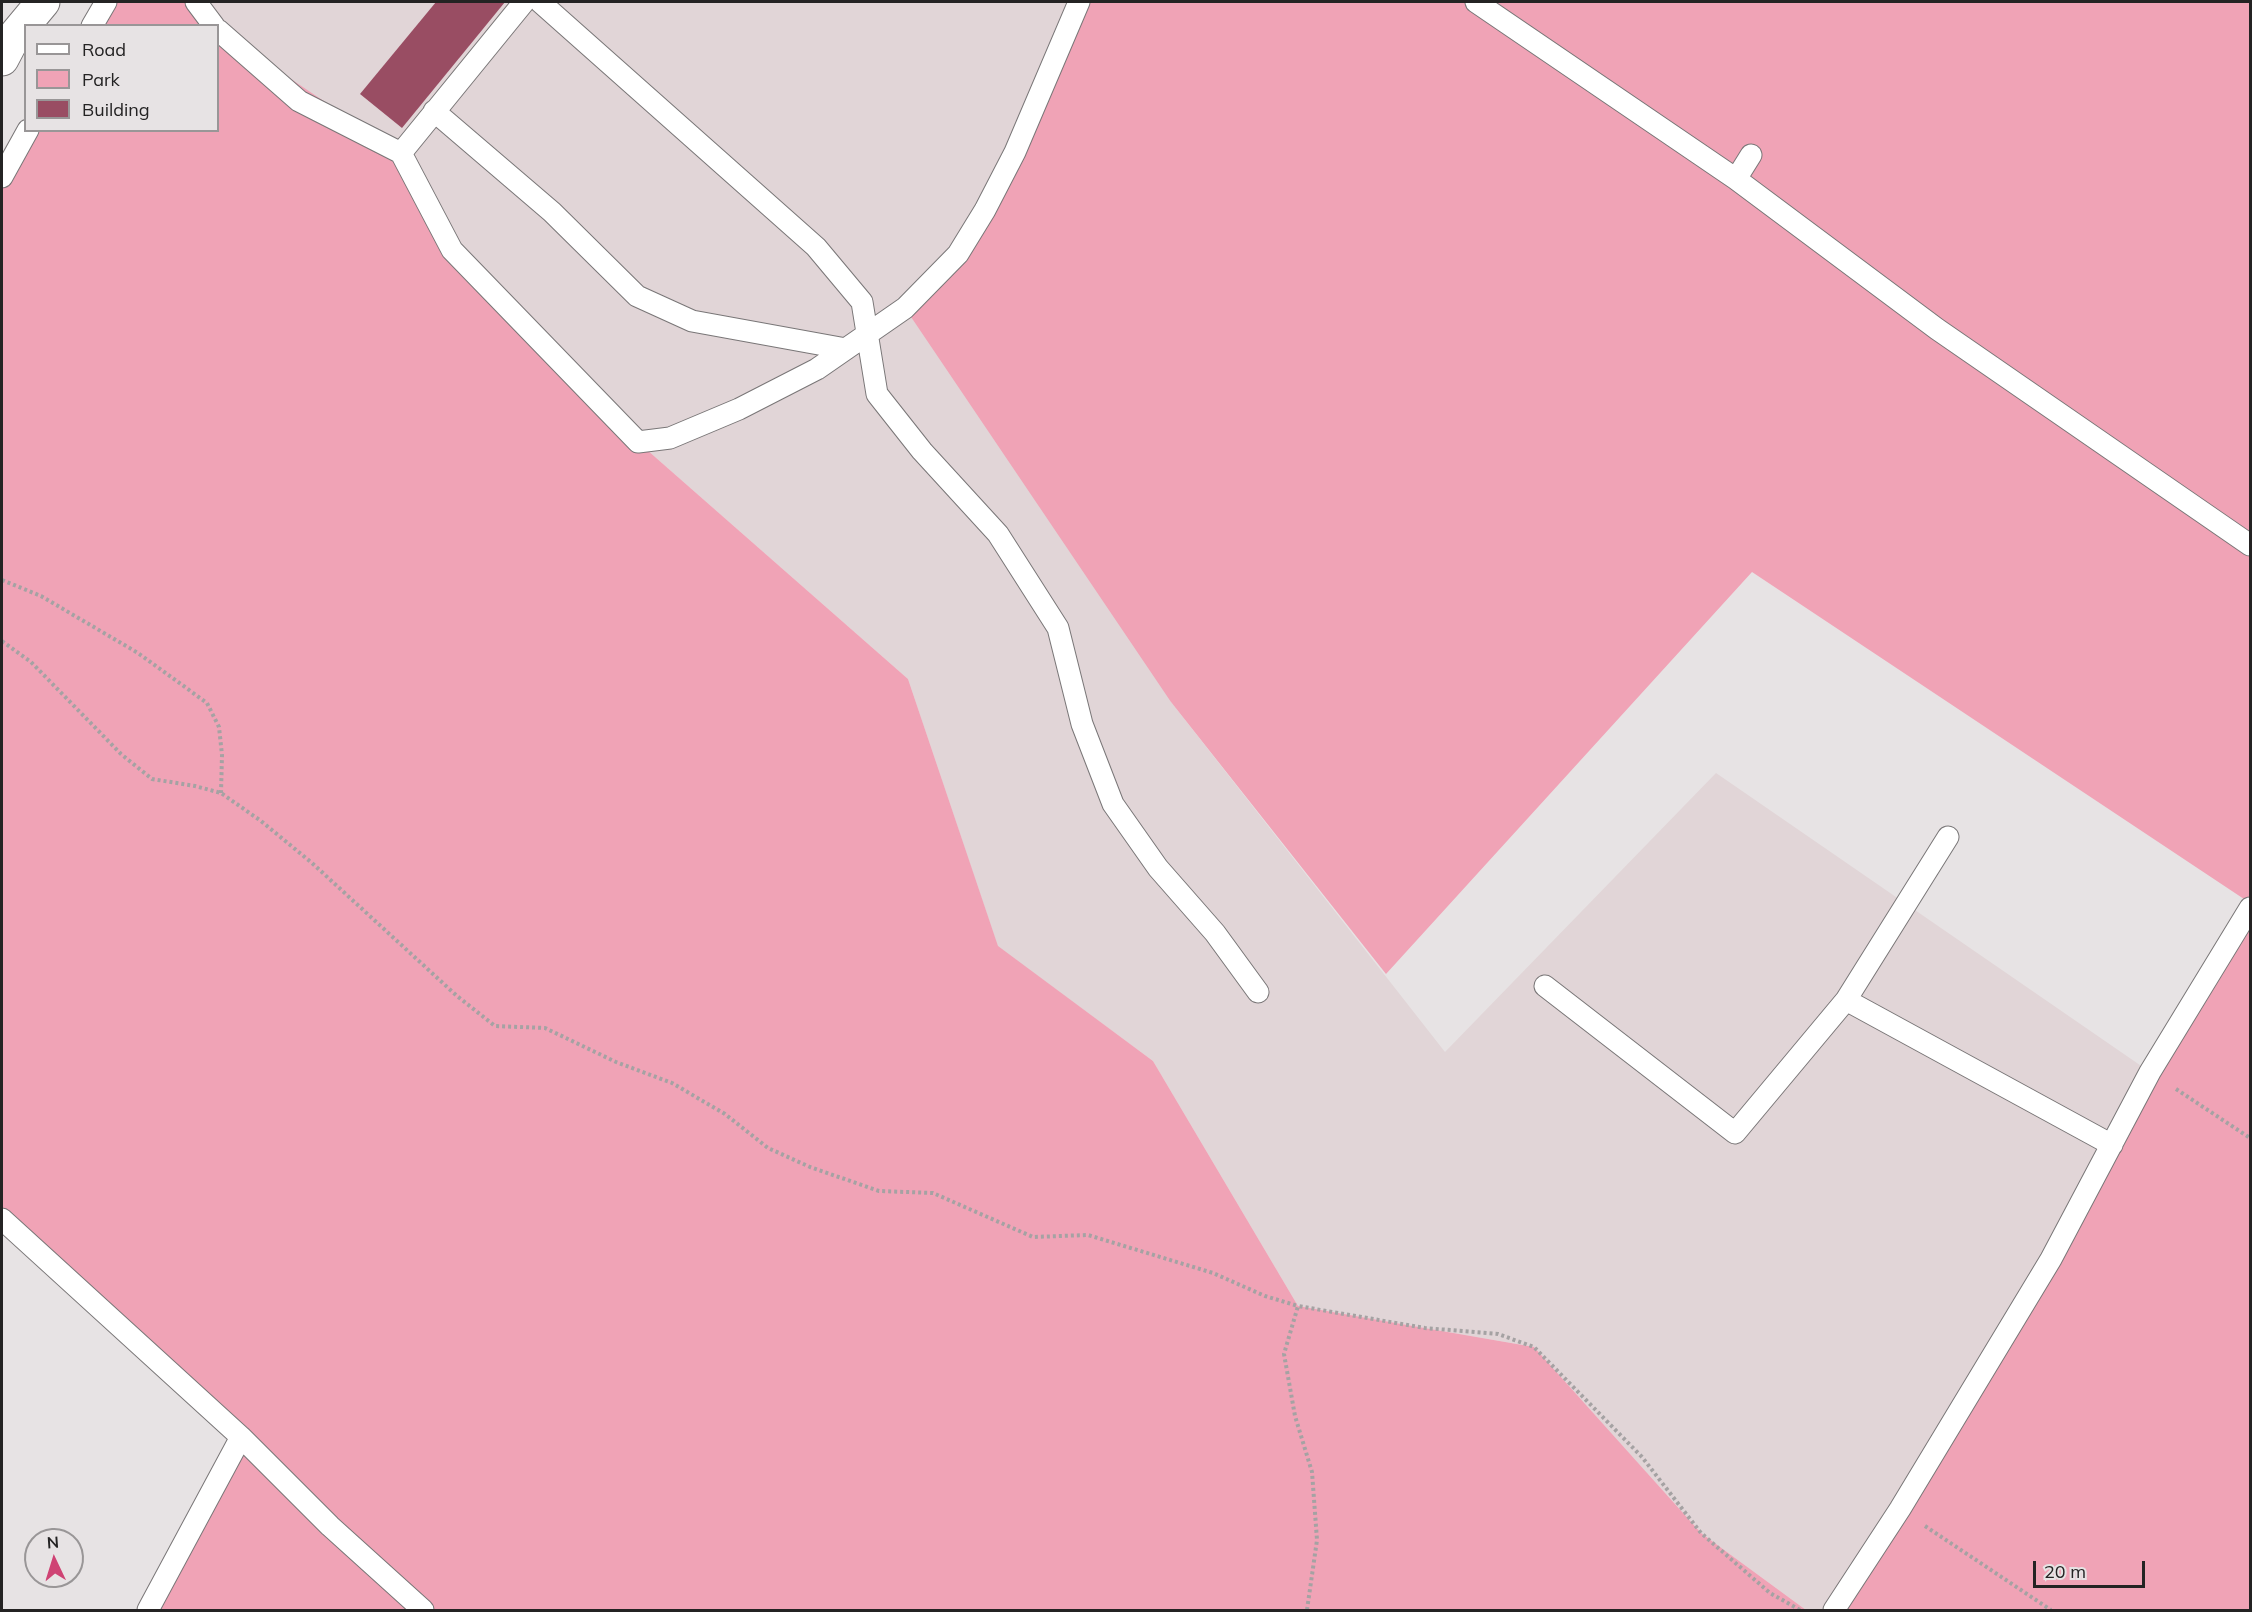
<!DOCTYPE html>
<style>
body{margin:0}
#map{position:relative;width:2252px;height:1612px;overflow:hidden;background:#e7e3e4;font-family:Mulish,sans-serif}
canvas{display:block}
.frame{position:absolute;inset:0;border:3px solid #242323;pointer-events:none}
.legend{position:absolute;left:24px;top:24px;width:195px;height:108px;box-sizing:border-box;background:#e7e3e4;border:2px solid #999697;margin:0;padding:8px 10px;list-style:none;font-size:18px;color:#242323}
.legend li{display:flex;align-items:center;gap:12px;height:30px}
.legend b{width:30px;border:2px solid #999697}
.north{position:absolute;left:24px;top:1528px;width:60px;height:60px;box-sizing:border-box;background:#e7e3e4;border:2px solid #999697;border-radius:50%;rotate:356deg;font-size:16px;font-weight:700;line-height:24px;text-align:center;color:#242323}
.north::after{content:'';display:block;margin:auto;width:21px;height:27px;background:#cf4374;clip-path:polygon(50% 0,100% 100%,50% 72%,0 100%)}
.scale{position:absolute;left:2033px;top:1561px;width:112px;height:27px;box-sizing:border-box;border:3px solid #242323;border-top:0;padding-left:8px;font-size:18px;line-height:21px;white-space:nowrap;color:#242323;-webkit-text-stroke:4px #e7e3e4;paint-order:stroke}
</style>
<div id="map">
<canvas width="2252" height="1612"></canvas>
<div class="frame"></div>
<ul class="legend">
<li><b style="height:8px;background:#fff"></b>Road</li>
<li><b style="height:16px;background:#f0a3b6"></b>Park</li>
<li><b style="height:16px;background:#994d63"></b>Building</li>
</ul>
<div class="north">N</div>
<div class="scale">20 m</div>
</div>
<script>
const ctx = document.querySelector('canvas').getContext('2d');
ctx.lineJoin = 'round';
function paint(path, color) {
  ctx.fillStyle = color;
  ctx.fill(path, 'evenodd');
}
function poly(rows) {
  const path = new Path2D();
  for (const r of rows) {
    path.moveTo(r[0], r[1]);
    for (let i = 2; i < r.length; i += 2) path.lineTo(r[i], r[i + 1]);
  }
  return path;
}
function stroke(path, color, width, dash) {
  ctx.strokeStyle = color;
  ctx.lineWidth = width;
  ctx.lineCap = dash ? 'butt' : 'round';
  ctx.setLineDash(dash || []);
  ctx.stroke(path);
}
const built = poly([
 [190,2,1081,2,1171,702,1445,1052,1716,773,2150,1072,1833,1610,1806,1610,1701,1533,1534,1347,1298,1306,1153,1061,998,947,908,679,638,442]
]);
const green = poly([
 [106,2,190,2,213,26,92,26],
 [1081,2,2250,2,2250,903,1752,572,1386,974,1171,702,905,308,985,210],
 [218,30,401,153,452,250,638,442,908,679,998,946,1153,1061,1298,1306,1534,1347,1701,1533,1806,1610,148,1610,241,1437,2,1219,2,177,28,131,218,130],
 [2250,909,2250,1610,1834,1610]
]);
const building = poly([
 [436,2,505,2,402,128,360,94]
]);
const path = poly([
 [2,580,41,596,138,653,207,703,219,727,222,755,221,793],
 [2,641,31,662,121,754,152,779,195,786,221,793,261,821,312,863,457,996,495,1026,545,1028,616,1062,672,1083,725,1114,768,1148,810,1167,879,1191,933,1193,1033,1237,1088,1235,1213,1273,1265,1296,1298,1306],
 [2176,1089,2250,1138],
 [1925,1526,2051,1610],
 [1307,1610,1317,1540,1312,1472,1295,1416,1284,1354,1298,1306,1425,1328,1498,1334,1534,1347,1642,1457,1701,1533,1770,1593,1800,1610]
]);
const service = poly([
 [196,2,214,26],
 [540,2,816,247,862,302,877,394,922,451,998,534,1058,628,1082,724,1113,804,1158,868,1215,933,1258,992],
 [1476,2,1736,179,1937,329,2250,545],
 [92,26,106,2],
 [218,30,299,101,401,153,452,250,638,442,670,438,739,409,817,369,905,308,958,254,985,210,1015,152,1079,2],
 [434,111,552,212,637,296,692,321,846,349],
 [401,153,524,2],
 [2,177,28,130],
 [1736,179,1751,155],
 [1545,986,1735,1133,1846,1000,1948,837],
 [1846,1000,2112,1145],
 [2,1219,241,1437,330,1526,423,1610],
 [148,1610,241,1437],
 [1834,1610,1900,1509,2051,1259,2150,1072,2250,908]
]);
const minor = poly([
 [2,59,13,38,43,2]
]);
paint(built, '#e1d5d7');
paint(green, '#f0a3b6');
paint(building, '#994d63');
stroke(service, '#797677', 23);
stroke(minor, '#797677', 35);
stroke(path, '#a5a2a3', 4, [3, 3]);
stroke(service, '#fff', 21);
stroke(minor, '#fff', 33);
</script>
